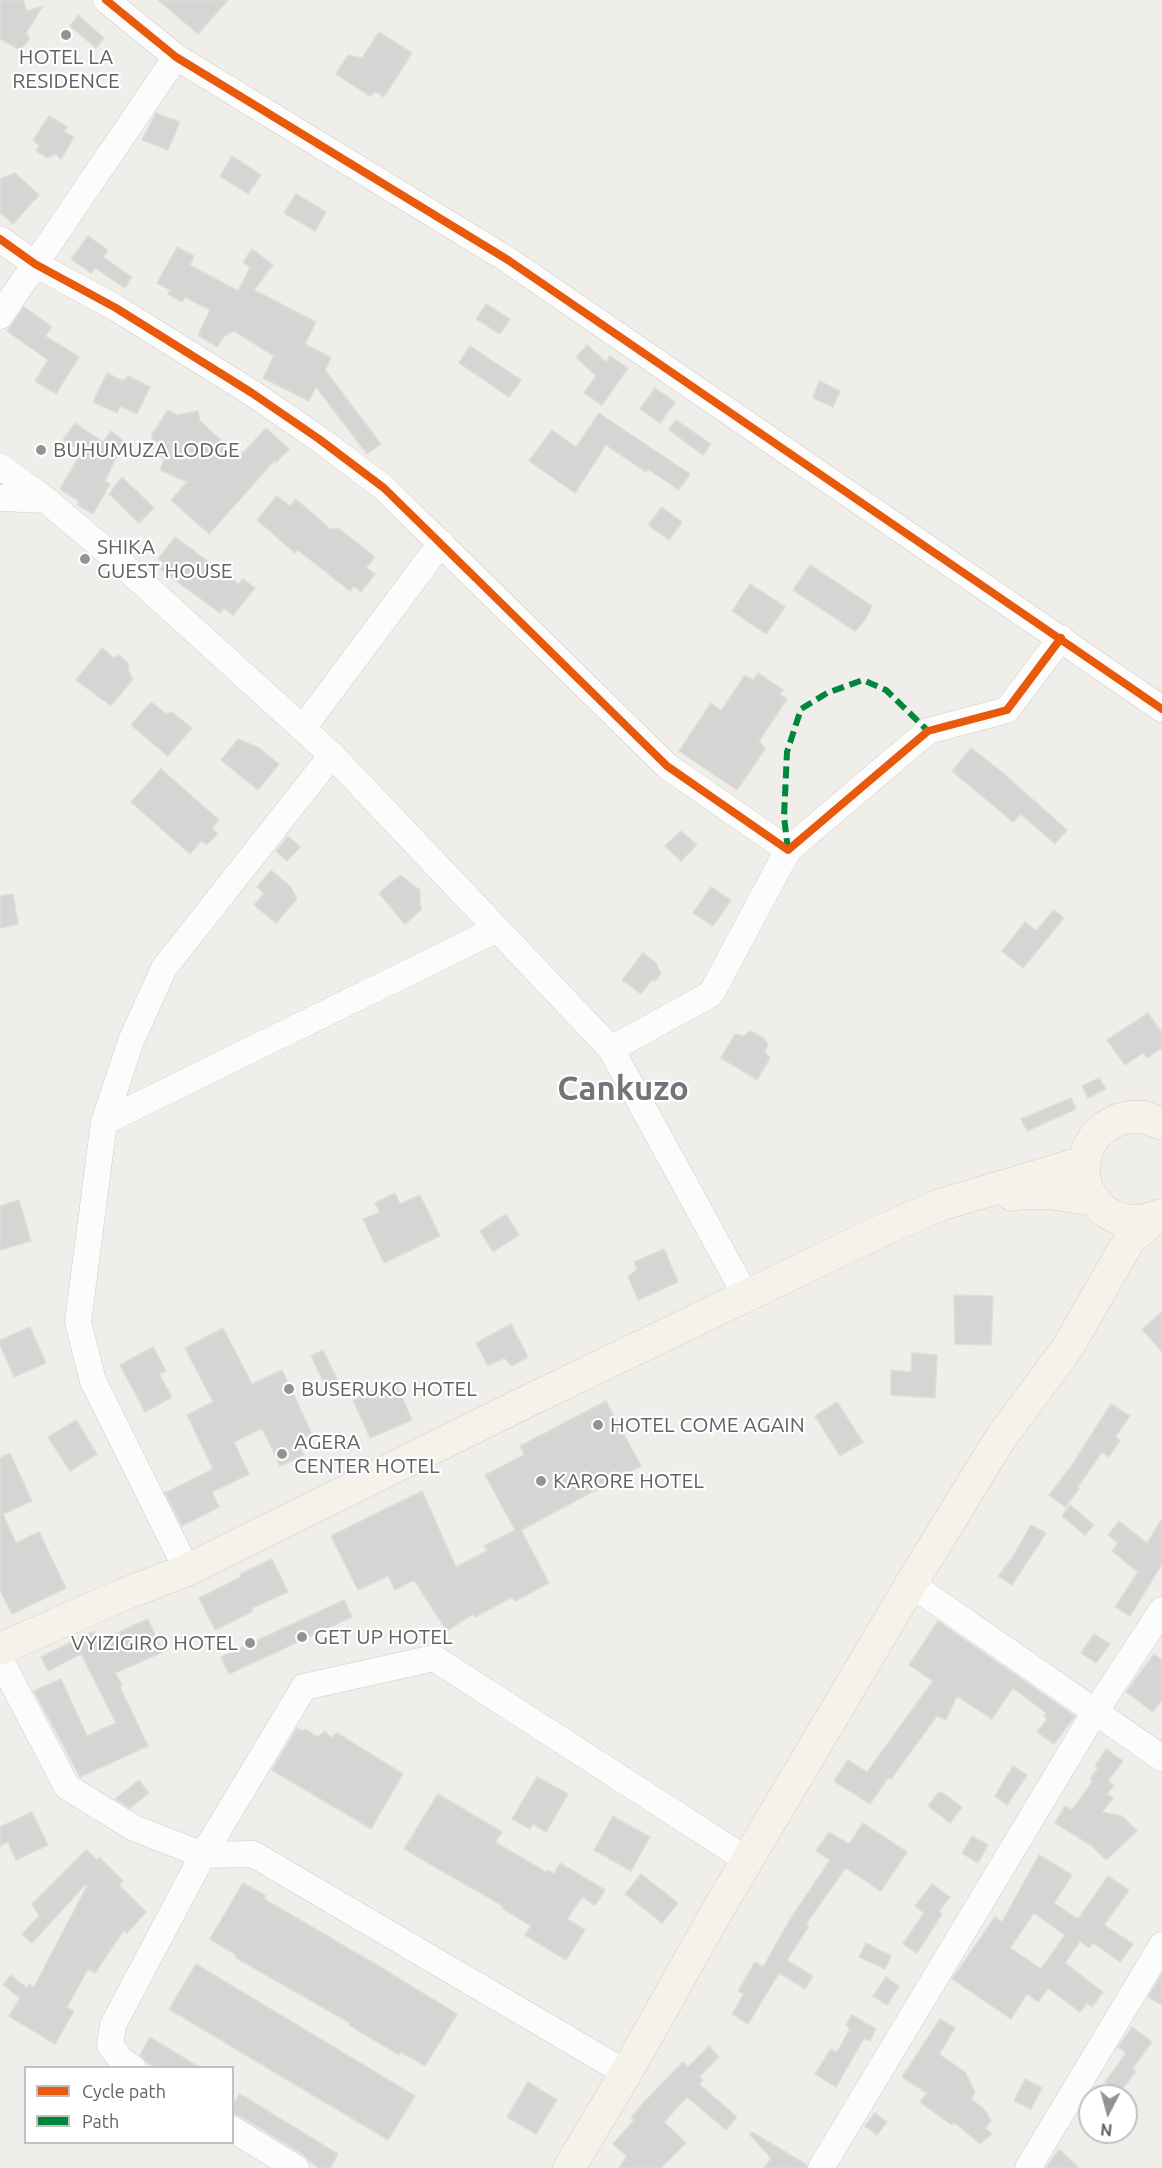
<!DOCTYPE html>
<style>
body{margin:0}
#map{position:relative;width:1162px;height:2168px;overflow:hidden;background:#efeeea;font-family:Ubuntu,sans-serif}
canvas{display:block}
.legend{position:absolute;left:24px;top:2066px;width:210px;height:78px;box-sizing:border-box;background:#fff;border:2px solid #bfc1c3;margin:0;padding:8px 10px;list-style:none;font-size:18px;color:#5f6368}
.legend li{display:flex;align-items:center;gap:12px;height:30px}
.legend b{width:30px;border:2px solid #bfc1c3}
.north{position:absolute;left:1078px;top:2084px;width:60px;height:60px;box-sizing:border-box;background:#fff;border:2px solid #bfc1c3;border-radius:50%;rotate:186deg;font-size:16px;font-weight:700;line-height:24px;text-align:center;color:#5f6368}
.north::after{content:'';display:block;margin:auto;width:21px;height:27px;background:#919496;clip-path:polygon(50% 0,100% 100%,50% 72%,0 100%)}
</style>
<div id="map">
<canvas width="1162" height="2168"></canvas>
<ul class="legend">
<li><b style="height:8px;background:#e8590c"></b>Cycle path</li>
<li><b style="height:8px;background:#00873e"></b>Path</li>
</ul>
<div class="north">N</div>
</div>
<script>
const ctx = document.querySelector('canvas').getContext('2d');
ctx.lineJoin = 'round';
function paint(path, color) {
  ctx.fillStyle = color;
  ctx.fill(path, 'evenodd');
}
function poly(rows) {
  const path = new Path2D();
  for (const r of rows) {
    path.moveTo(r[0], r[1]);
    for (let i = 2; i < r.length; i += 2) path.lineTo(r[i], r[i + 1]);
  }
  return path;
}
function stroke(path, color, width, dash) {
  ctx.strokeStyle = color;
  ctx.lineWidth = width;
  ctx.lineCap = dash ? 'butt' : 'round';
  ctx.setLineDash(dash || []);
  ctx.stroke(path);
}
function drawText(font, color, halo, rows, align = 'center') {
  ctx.font = font + ' Ubuntu,sans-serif';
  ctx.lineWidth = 4.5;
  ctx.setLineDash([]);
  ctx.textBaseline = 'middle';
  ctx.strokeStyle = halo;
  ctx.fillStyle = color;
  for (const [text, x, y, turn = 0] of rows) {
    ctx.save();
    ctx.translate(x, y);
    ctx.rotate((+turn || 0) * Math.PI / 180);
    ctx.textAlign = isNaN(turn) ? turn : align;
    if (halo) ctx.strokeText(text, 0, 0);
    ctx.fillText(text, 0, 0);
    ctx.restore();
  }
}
const building = poly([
 [0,0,23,0,27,11,43,6,26,33,30,39,20,50,0,39,0,0],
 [158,0,228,0,198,34,158,0],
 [78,15,104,38,96,48,70,26,78,15],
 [379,32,412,53,384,97,376,92,370,96,336,74,348,55,362,58,379,32],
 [156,113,180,122,168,150,142,140,156,113],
 [49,116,68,127,63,131,74,137,61,159,56,154,47,158,36,151,39,146,33,140,49,116],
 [232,156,261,175,248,194,220,176,232,156],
 [15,173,39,195,13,224,0,213,0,179,15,173],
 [296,194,326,212,315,231,284,213,296,194],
 [88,236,108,250,103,257,132,277,125,288,95,268,91,273,71,259,88,236],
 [177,247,194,256,190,265,238,291,250,268,243,262,252,249,273,265,254,290,316,322,305,344,331,358,325,370,381,444,367,454,316,387,309,401,263,378,274,356,234,331,224,336,217,347,198,335,210,310,185,297,182,302,168,294,170,290,157,283,177,247],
 [486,304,510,319,500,334,476,319,486,304],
 [24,307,52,327,45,336,79,357,56,394,35,381,48,360,7,331,24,307],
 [587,345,606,362,610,356,628,368,602,405,584,393,596,376,576,357,587,345],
 [470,346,521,380,509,397,459,363,470,346],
 [107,373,123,381,128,376,150,387,137,414,120,406,117,413,93,402,107,373],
 [819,381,840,391,833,407,813,398,819,381],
 [655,388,675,402,660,423,640,409,655,388],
 [168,410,177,415,198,411,200,421,239,457,266,428,289,449,276,463,274,461,209,534,171,500,187,482,160,470,164,460,159,454,162,446,152,439,152,434,168,410],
 [599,413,690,474,679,490,648,469,646,472,606,445,575,493,529,461,552,430,576,447,599,413],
 [676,420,711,444,703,455,669,430,676,420],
 [75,423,103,442,111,431,124,441,105,481,110,484,93,514,78,505,79,501,60,489,82,452,63,440,75,423],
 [122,477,154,508,139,523,109,494,122,477],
 [277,496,290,506,296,499,330,529,339,529,375,557,366,568,375,574,361,592,354,586,350,591,298,550,295,553,257,520,277,496],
 [662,507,682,522,669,540,648,525,662,507],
 [175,537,239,584,243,579,255,588,233,615,224,608,220,613,160,569,164,563,158,559,175,537],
 [810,565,872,606,865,620,855,631,793,590,810,565],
 [750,584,785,607,766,634,732,611,750,584],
 [102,648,114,658,119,655,129,664,128,670,133,679,111,706,76,680,102,648],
 [758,673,783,690,780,695,787,699,759,741,765,749,737,790,679,751,711,703,721,711,745,675,753,680,758,673],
 [151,702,166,714,172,712,192,728,168,756,131,725,151,702],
 [238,739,259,748,279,764,258,790,221,760,238,739],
 [971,748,1002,772,1067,830,1055,844,1021,814,1013,822,952,771,971,748],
 [161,769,219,820,212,828,218,833,207,845,201,841,190,854,131,802,161,769],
 [681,831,697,845,681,861,665,846,681,831],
 [288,836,300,847,287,861,276,851,288,836],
 [271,870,291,887,297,899,276,923,254,905,264,893,257,887,271,870],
 [400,875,420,890,420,903,422,909,405,924,379,893,400,875],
 [711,887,731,900,713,926,693,913,711,887],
 [13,894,18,924,0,928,0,896,13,894],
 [1054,910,1064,918,1023,968,1002,951,1025,922,1036,931,1054,910],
 [643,953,655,962,661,973,655,981,651,981,641,994,622,980,643,953],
 [1148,1013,1162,1033,1162,1048,1147,1058,1143,1053,1125,1065,1107,1040,1148,1013],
 [750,1031,763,1038,768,1044,765,1052,770,1058,757,1080,721,1058,735,1034,744,1036,750,1031],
 [1099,1078,1106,1089,1088,1098,1082,1086,1099,1078],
 [1071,1098,1076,1109,1027,1131,1021,1119,1071,1098],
 [395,1193,400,1204,420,1195,440,1236,384,1263,363,1219,380,1212,375,1203,395,1193],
 [19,1200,31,1241,0,1250,0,1206,19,1200],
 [506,1214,519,1235,493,1252,480,1231,506,1214],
 [664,1249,678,1282,638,1300,628,1277,637,1269,634,1262,664,1249],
 [954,1295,993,1296,991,1345,955,1344,954,1295],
 [1162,1312,1162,1352,1142,1329,1162,1312],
 [511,1324,528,1357,512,1366,504,1358,488,1366,476,1343,511,1324],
 [30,1327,46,1363,14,1377,0,1345,0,1340,30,1327],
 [223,1328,252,1384,282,1370,312,1434,297,1441,304,1455,280,1466,262,1428,234,1442,249,1474,212,1492,219,1507,182,1526,165,1493,213,1469,187,1415,213,1402,185,1348,223,1328],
 [153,1347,166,1371,159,1374,172,1397,145,1412,120,1365,153,1347],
 [323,1350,341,1387,329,1393,311,1356,323,1350],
 [912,1353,937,1355,935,1398,891,1395,891,1370,911,1372,912,1353],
 [395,1381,412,1420,370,1438,353,1400,395,1381],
 [606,1401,641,1466,521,1530,549,1583,515,1601,512,1597,475,1617,473,1614,447,1631,414,1580,395,1590,388,1576,358,1590,331,1536,422,1491,456,1567,487,1551,484,1546,515,1530,485,1475,524,1455,520,1446,606,1401],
 [837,1402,863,1442,840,1456,815,1416,837,1402],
 [1111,1404,1130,1416,1115,1437,1120,1440,1109,1457,1102,1452,1077,1488,1079,1489,1065,1507,1049,1495,1070,1468,1111,1404],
 [76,1420,97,1454,70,1471,48,1437,76,1420],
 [10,1453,32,1501,3,1514,16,1543,39,1532,66,1588,12,1614,0,1590,0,1458,10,1453],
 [1070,1505,1094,1525,1085,1535,1062,1516,1070,1505],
 [1162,1519,1162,1564,1130,1616,1115,1607,1138,1572,1112,1551,1118,1543,1108,1535,1119,1521,1147,1543,1162,1519],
 [1031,1525,1046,1533,1012,1585,998,1576,1012,1558,1031,1525],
 [272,1559,288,1592,252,1608,253,1611,215,1630,199,1598,241,1577,240,1574,272,1559],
 [344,1600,352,1617,229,1674,221,1657,344,1600],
 [148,1619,163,1652,115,1673,122,1685,120,1687,148,1746,80,1777,34,1691,61,1679,87,1736,116,1723,81,1654,48,1671,41,1657,94,1631,99,1641,148,1619],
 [938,1621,1075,1716,1054,1744,1037,1732,1047,1719,1044,1716,1046,1713,1013,1688,992,1719,957,1696,946,1720,937,1716,891,1779,888,1778,870,1804,834,1781,848,1760,867,1772,933,1681,909,1665,938,1621],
 [1094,1634,1110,1644,1096,1663,1081,1653,1094,1634],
 [1154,1654,1162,1660,1162,1700,1153,1712,1126,1692,1154,1654],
 [297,1728,303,1731,305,1729,318,1737,325,1731,331,1738,337,1733,403,1774,371,1829,272,1770,297,1728],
 [1106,1749,1123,1761,1108,1781,1114,1785,1107,1794,1113,1798,1102,1812,1122,1816,1137,1831,1106,1860,1092,1846,1055,1823,1065,1806,1072,1810,1093,1781,1090,1779,1098,1768,1095,1766,1106,1749],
 [1013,1766,1027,1775,1007,1805,995,1796,1013,1766],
 [537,1777,568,1794,546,1832,533,1824,530,1829,512,1819,537,1777],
 [139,1780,149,1793,130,1808,115,1799,139,1780],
 [938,1793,943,1793,962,1807,950,1823,928,1806,938,1793],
 [438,1794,502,1832,495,1842,546,1872,548,1870,554,1874,560,1863,605,1890,595,1905,582,1897,567,1919,585,1930,566,1960,525,1935,531,1926,502,1908,503,1906,404,1849,438,1794],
 [32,1812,48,1845,16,1860,8,1842,0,1846,0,1827,32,1812],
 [613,1816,650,1837,631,1871,594,1850,613,1816],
 [863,1823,907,1852,881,1891,846,1868,844,1870,806,1924,809,1926,787,1960,813,1976,805,1989,779,1973,748,2024,732,2014,744,1994,738,1991,755,1962,763,1967,791,1918,830,1860,816,1851,829,1832,849,1844,863,1823],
 [972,1836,988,1845,978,1863,962,1853,972,1836],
 [86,1850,97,1860,99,1857,123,1881,119,1885,146,1912,127,1933,124,1930,95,1973,88,1969,67,2007,74,2011,55,2044,9,2016,20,1998,3,1985,11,1975,27,1988,29,1984,34,1987,87,1886,85,1885,32,1943,22,1934,39,1916,32,1904,86,1850],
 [1039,1855,1072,1875,1054,1903,1078,1919,1108,1876,1129,1890,1104,1925,1133,1944,1120,1962,1093,1943,1089,1948,1080,1941,1065,1963,1103,1992,1092,2007,1087,2003,1080,2012,1048,1988,1038,2002,1027,1994,1011,2019,952,1979,995,1917,1002,1922,1039,1855],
 [1034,1913,1065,1935,1041,1969,1010,1948,1034,1913],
 [641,1874,678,1903,662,1923,625,1894,641,1874],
 [243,1883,266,1896,264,1899,377,1965,457,2014,425,2066,401,2052,399,2055,349,2025,350,2023,236,1958,236,1955,210,1939,243,1883],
 [932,1884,950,1897,939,1911,942,1914,917,1953,903,1944,924,1913,915,1906,932,1884],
 [866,1943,891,1956,885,1969,859,1957,866,1943],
 [196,1964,415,2096,388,2140,169,2009,196,1964],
 [1162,1974,1162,2005,1148,1997,1162,1974],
 [886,1977,899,1986,887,2005,873,1996,886,1977],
 [852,2015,876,2029,870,2041,864,2038,836,2087,815,2074,831,2049,837,2052,850,2029,846,2025,852,2015],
 [940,2019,955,2028,939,2054,965,2072,975,2092,971,2099,985,2110,991,2121,985,2128,992,2134,980,2144,954,2122,952,2125,920,2102,927,2093,902,2077,940,2019],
 [1132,2027,1152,2042,1132,2069,1136,2071,1120,2092,1105,2082,1126,2053,1118,2047,1132,2027],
 [150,2037,199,2067,154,2067,147,2063,140,2055,150,2037],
 [709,2046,719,2057,699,2077,703,2080,699,2084,737,2117,726,2130,687,2097,664,2122,686,2143,661,2168,619,2168,627,2156,613,2144,634,2120,631,2118,644,2102,683,2062,688,2067,709,2046],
 [1025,2079,1042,2088,1031,2109,1014,2101,1025,2079],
 [528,2082,557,2100,536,2134,507,2117,528,2082],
 [240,2094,338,2154,330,2168,319,2168,310,2162,304,2155,240,2116,232,2114,232,2106,240,2094],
 [875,2113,887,2122,877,2135,865,2126,875,2113],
 [752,2132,807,2165,806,2168,764,2168,771,2158,750,2135,752,2132],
 [1059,2149,1079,2168,1046,2168,1059,2149]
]);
const minor = poly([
 [106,0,176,57,508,260,1162,709],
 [0,239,35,264,116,308,252,393,319,439,384,488,667,766,788,850,928,731,1007,710,1061,638],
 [0,316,176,57],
 [0,466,46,500],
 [0,498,46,500,117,560,332,755,611,1049,746,1296],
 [303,728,441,543],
 [611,1049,711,994,788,850],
 [104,1122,497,929],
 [187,1570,93,1381,78,1322,104,1122,131,1041,164,968,332,755],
 [911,1584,1162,1758],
 [0,1659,67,1787,134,1828,203,1855,253,1854,626,2073],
 [133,2068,121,2060,110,2045,113,2025,203,1855,304,1687,434,1658,747,1860],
 [232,2129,296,2168],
 [821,2168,1095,1712,1162,1610],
 [1028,2168,1162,1945]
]);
const major = poly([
 [1012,1195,1024,1193,1049,1193,1094,1200],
 [1161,1215,1142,1221,1129,1221,1115,1217,1103,1210,1094,1200,1087,1189,1084,1175,1084,1162,1088,1148,1095,1136,1105,1127,1117,1120,1130,1117,1144,1117,1162,1124],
 [0,1649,122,1595,187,1570,532,1399,885,1229,940,1205,1084,1162],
 [569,2168,626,2073,720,1906,911,1584,1000,1439,1068,1347,1130,1239,1156,1218]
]);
const quiet = poly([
 [788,850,784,817,787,752,801,709,827,693,863,680,886,690,928,731]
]);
const cycleway = poly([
 [106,0,176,57,508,260,1162,709],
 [0,239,35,264,116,308,252,393,319,439,384,488,667,766,788,850,928,731,1007,710,1061,638]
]);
const markers = [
 [66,35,6,"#919496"],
 [41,450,6,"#919496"],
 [85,559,6,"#919496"],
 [289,1389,6,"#919496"],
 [598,1425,6,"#919496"],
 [282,1454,6,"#919496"],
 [541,1481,6,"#919496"],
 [302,1637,6,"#919496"],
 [250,1643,6,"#919496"]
];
const poiNames = [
 ["HOTEL LA",66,57,"center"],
 ["RESIDENCE",66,81,"center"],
 ["BUHUMUZA LODGE",53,450],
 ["SHIKA",97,547],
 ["GUEST HOUSE",97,571],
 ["BUSERUKO HOTEL",301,1389],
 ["HOTEL COME AGAIN",610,1425],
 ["AGERA",294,1442],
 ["CENTER HOTEL",294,1466],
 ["KARORE HOTEL",553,1481],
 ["GET UP HOTEL",314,1637],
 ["VYIZIGIRO HOTEL",238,1643,"right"]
];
const townNames = [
 ["Cankuzo",623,1089]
];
paint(building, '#d6d5d3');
stroke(building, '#deddd9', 1.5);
stroke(minor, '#cbcccc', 27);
stroke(major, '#d7ceb8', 33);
stroke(minor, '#fdfcfc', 26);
stroke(major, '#f4f2e9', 32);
stroke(quiet, '#00873e', 6, [12, 6]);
stroke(cycleway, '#e8590c', 8);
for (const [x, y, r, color] of markers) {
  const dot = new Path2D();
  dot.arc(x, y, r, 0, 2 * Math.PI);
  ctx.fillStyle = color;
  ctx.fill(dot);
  stroke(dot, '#fff', 2);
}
drawText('21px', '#5f6368', '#fff', poiNames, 'left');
drawText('bold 33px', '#70757a', '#fff', townNames);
</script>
